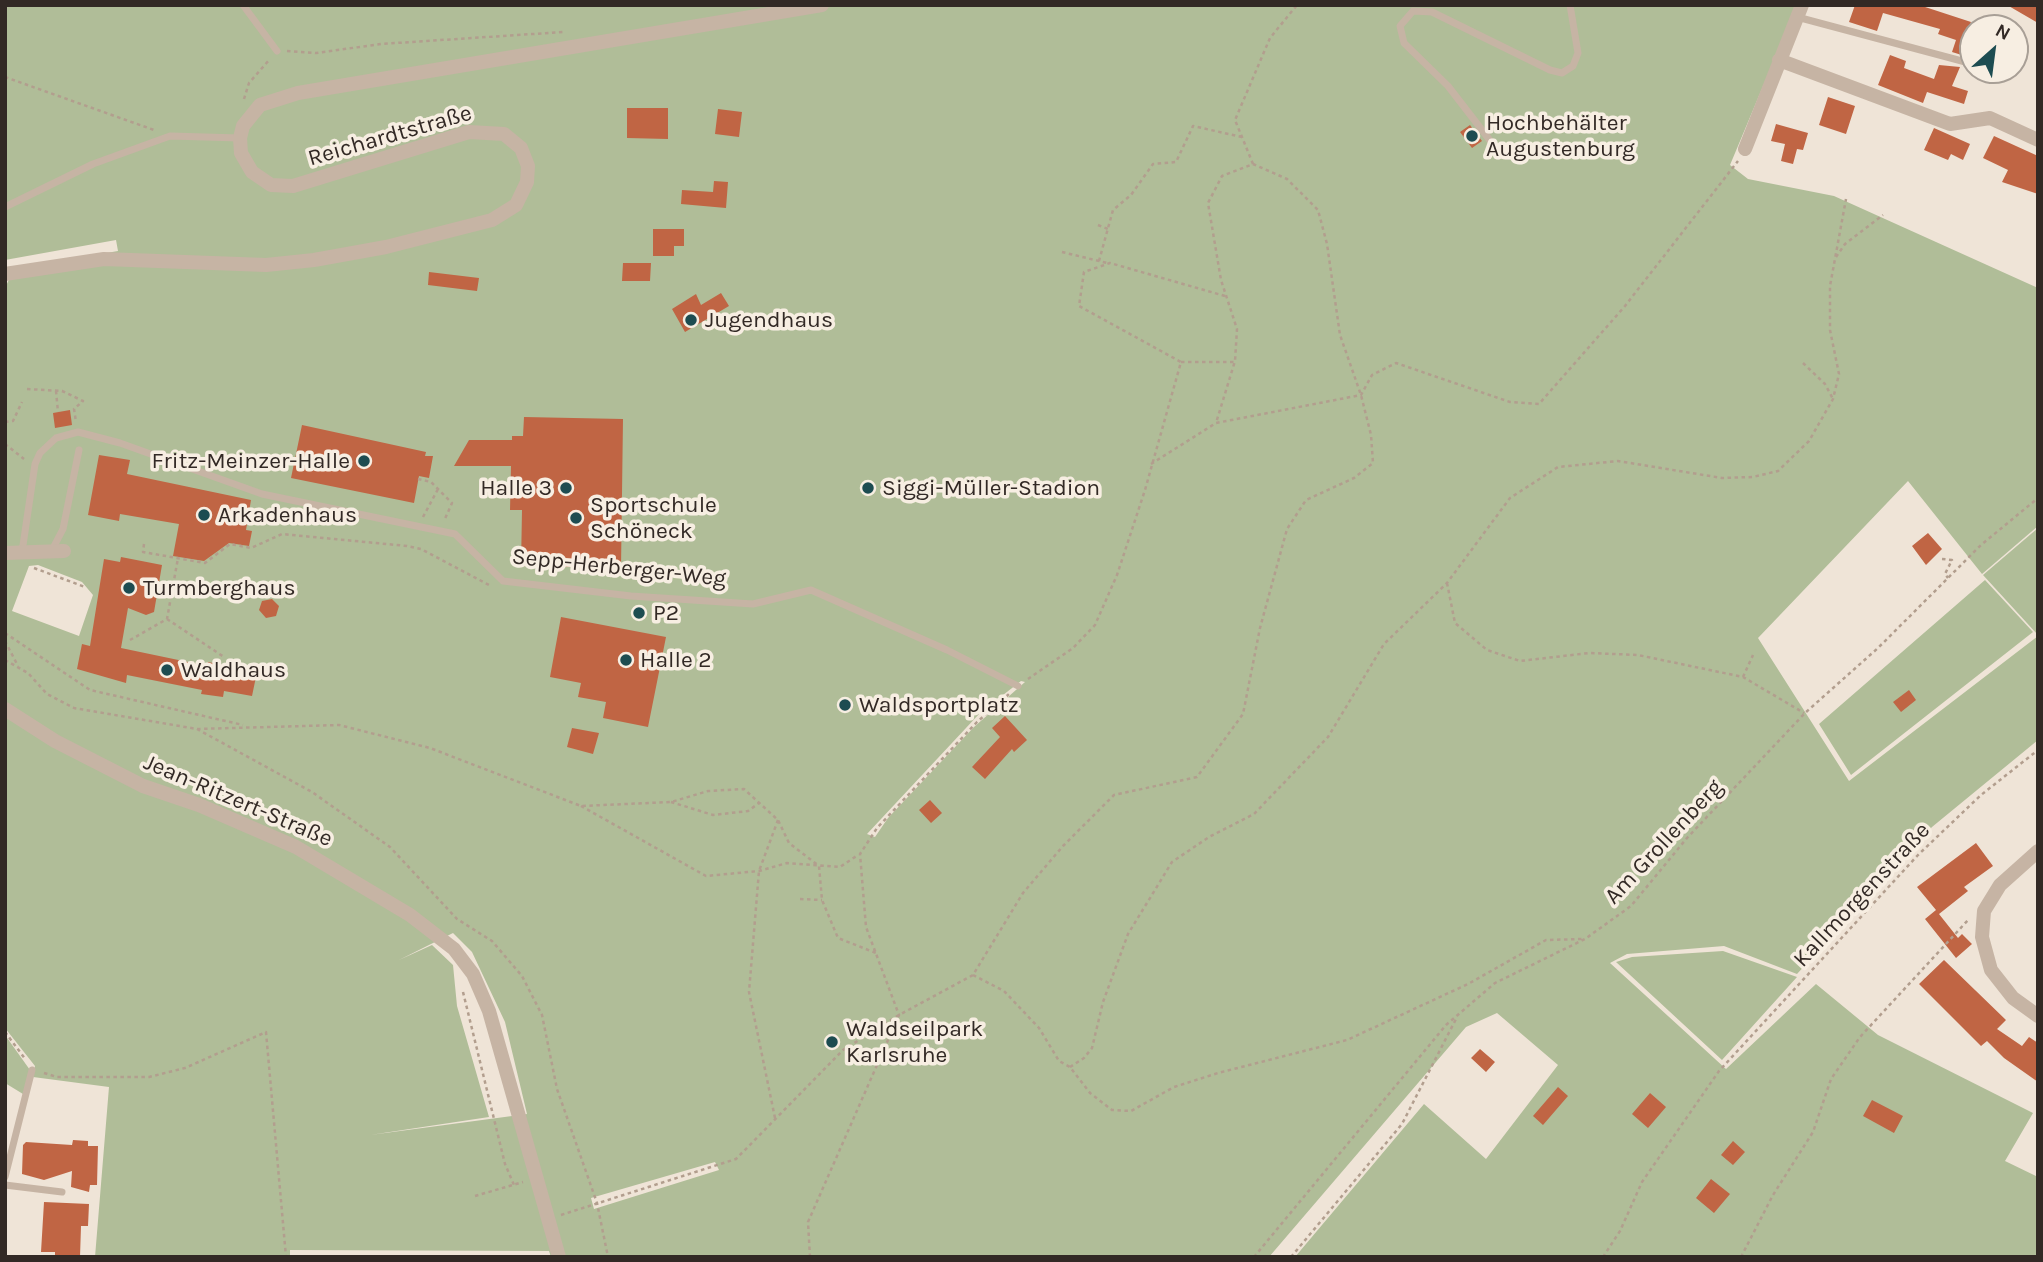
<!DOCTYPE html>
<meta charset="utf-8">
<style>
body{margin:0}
#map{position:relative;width:2043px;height:1262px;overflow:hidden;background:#efe4d7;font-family:Karla,sans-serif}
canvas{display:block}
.frame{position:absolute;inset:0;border:7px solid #322925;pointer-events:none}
.north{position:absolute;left:1959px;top:14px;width:70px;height:70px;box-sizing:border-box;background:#f7eee2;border:2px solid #a89f96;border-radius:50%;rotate:28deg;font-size:19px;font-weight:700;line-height:28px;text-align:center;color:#322925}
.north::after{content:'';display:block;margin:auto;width:24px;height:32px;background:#1d4c51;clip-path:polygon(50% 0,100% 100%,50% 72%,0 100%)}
</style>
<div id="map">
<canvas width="2043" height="1262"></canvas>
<div class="frame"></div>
<div class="north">N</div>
</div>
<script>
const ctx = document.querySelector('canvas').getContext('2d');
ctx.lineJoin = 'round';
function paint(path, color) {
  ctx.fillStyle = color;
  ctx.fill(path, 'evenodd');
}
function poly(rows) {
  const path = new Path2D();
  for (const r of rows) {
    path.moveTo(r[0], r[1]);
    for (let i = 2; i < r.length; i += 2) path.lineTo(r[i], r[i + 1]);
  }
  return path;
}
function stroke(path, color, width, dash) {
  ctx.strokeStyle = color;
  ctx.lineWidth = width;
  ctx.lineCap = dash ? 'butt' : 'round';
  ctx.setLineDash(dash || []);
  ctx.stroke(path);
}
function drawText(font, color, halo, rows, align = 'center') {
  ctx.font = font + ' Karla,sans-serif';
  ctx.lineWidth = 7;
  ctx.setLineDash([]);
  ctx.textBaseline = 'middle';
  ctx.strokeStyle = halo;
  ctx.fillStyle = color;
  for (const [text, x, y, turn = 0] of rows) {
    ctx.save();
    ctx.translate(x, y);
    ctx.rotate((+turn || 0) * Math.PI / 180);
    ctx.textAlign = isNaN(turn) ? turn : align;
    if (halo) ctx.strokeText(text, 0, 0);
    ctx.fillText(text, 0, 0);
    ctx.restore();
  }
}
const green = poly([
 [5,5,1797,5,1730,165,1748,179,1834,196,2038,288,2038,526,1982,574,1908,481,1758,638,1849,781,2038,636,2038,740,1932,827,1797,974,1724,946,1627,954,1610,963,1726,1069,1816,984,1878,1035,2033,1113,2005,1161,2038,1177,2038,1257,1295,1257,1424,1104,1486,1159,1558,1065,1497,1013,1466,1027,1269,1257,551,1257,549,1251,290,1250,290,1257,95,1257,109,1087,33,1077,35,1066,5,1028,5,288,14,269,118,251,116,240,5,260],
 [38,565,82,582,93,595,79,636,12,611,29,566],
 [1021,681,1025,682,974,727,888,818,875,837,867,834,980,713],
 [453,933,472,952,505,1022,527,1114,370,1135,489,1117,457,1006,453,965,432,945,399,960],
 [715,1162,719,1170,594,1209,591,1198],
 [2038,528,2038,634,2037,634,1983,575],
 [1985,580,2033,632,1851,775,1819,724],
 [1723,951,1797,977,1722,1060,1616,962,1632,957],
 [5,1035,30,1070,23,1094,5,1083]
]);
const building = poly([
 [1855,5,1919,5,1971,22,1965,38,1971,40,1965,56,1952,52,1956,40,1938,34,1940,29,1883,13,1877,31,1849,22],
 [2007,5,2038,5,2038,23],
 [1890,55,1906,61,1904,68,1934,79,1939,65,1960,67,1952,86,1968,91,1964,104,1927,92,1923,103,1878,85],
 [1828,97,1855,106,1846,134,1819,125],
 [627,108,668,108,668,139,627,138],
 [718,109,742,112,739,137,715,134],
 [1776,124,1808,133,1803,150,1797,149,1793,164,1781,161,1785,144,1771,141],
 [1470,125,1482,141,1472,148,1460,132],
 [1934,128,1970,144,1963,160,1951,154,1948,160,1924,150],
 [1994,136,2038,156,2038,194,2002,182,2008,170,1983,158],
 [714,181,728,182,726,208,681,204,682,190,713,192],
 [653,229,684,229,684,246,674,246,674,256,653,256],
 [623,263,651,263,650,281,622,281],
 [429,272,479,278,477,291,428,285],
 [721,293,729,306,685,332,672,309,696,294,701,305],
 [70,410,72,425,55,428,53,413],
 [524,417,623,419,621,568,521,566,522,510,510,510,511,466,454,466,469,440,512,440,512,436,523,436],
 [302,425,426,452,425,456,433,456,429,478,419,476,414,503,291,478],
 [99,455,130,460,127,474,251,500,246,530,252,531,249,546,229,543,204,561,173,556,179,524,120,514,119,521,88,515],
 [1928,533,1942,549,1926,565,1912,546],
 [121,557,162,565,154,612,146,615,128,608,121,648,207,666,208,662,257,672,252,696,224,691,223,697,201,694,202,690,127,675,126,683,77,669,82,644,90,646,104,559,120,562],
 [272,599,279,606,276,616,266,618,259,610,262,601],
 [561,617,666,637,648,727,603,718,606,702,578,697,581,683,550,677],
 [1909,690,1916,700,1901,712,1893,702],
 [1005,716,1027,740,1014,752,1012,749,985,779,972,767,1000,737,992,728],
 [572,728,599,733,593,754,567,747],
 [930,800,942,813,931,823,919,810],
 [1976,843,1993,866,1964,887,1968,891,1939,914,1958,938,1962,934,1972,944,1956,958,1925,919,1936,910,1917,887],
 [1944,960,2006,1020,1997,1029,2022,1046,2029,1037,2038,1043,2038,1082,2004,1058,1987,1041,1981,1046,1919,984],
 [1480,1049,1495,1062,1486,1072,1471,1058],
 [1558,1087,1568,1096,1543,1125,1533,1116],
 [1650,1093,1666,1107,1648,1128,1632,1114],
 [1872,1100,1903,1116,1894,1133,1863,1116],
 [73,1140,88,1141,88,1146,98,1146,97,1185,90,1185,89,1192,71,1187,72,1171,44,1180,22,1174,23,1145,26,1142,72,1145],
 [1733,1141,1745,1152,1733,1165,1721,1155],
 [1711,1179,1730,1194,1714,1213,1696,1198],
 [44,1202,89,1204,88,1226,81,1226,80,1257,55,1257,55,1252,41,1252]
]);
const path = poly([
 [287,51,316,53,381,44,563,32],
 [5,77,154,130],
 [244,99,249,83,270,59],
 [1253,164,1235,120,1270,38,1297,5],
 [1098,225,1108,229],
 [1062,252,1107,263],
 [1836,257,1845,244,1883,215],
 [1099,261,1113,210,1131,195,1153,164,1176,162,1193,126,1242,137],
 [1181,362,1234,362],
 [1803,363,1825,384,1833,399],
 [27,389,62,391,83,401,74,409,76,422],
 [56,391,58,412],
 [5,422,13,421,22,402],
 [5,444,24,459],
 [1151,464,1216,423,1361,395,1372,375,1396,363,1510,402,1539,404,1625,306,1738,161],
 [418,479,431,482,452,503,444,521],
 [423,517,438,489],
 [144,544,143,552,205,563,230,544,251,548,282,534,407,546,421,549,489,585],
 [1942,559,1952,560,1945,574,1948,578],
 [34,568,85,587],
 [1447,583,1455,623,1487,650,1520,661,1589,653,1638,655,1743,677,1804,713],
 [167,619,224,657],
 [5,633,90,690,243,725],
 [130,640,167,619,178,558],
 [5,641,18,666],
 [5,660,28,673,47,694,74,708,197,729,339,725,430,748,581,806,671,802,708,791,744,789,778,820,789,843,819,866,822,900,838,938,876,953],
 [1743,677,1753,655],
 [1028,679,1073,648,1095,625,1117,575,1145,490,1181,362,1079,306,1084,272,1110,263,1225,296],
 [197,729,312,792,390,847,457,919,492,941,522,976,542,1015,557,1089,597,1203,608,1257],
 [671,802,713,815,748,811,759,803],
 [581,806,706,876,759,871,787,863,840,867,858,855],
 [800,899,822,900],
 [973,975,1004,991,1039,1028,1059,1061,1070,1067,1090,1093,1112,1110,1131,1111,1174,1087,1218,1073,1347,1040,1468,984,1546,940,1582,939],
 [463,992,505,1164,514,1185],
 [5,1032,26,1060],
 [1070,1067,1084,1058,1092,1048,1103,1002,1128,934,1172,862,1209,837,1254,814,1328,737,1384,644,1447,583,1510,498,1558,467,1618,461,1722,478,1753,477,1778,471,1809,441,1833,399,1839,374,1830,330,1830,286,1846,199],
 [44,1073,57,1077,149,1077,185,1068,266,1032,286,1257],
 [775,1118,749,992,759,871,778,820],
 [475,1196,523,1182],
 [561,1215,736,1159,843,1050,899,1015,973,975,1023,893,1063,846,1114,795,1197,777,1243,714,1260,628,1287,529,1306,500,1354,478,1373,463,1371,435,1361,395,1340,335,1327,244,1318,210,1287,179,1253,164,1222,176,1208,203,1221,280,1237,329,1235,361,1216,423],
 [810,1257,808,1222,899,1015,866,927,860,854,877,828,977,722,1009,694],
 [1254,1257,1446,1025,1495,983,1585,939,1631,906,1687,838,1805,713,1878,648,1981,545,2038,498],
 [1291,1257,1402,1124,1456,1019],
 [1603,1257,1620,1231,1642,1182,1719,1071,1918,855,1981,795,2038,750],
 [1741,1257,1773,1195,1813,1132,1831,1079,1860,1037,1969,919]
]);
const service = poly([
 [243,5,277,51],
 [1797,17,1973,64],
 [1492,143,1448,86,1404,43,1400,26,1413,11,1432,12,1550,70,1562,73,1573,66,1578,53,1570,5],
 [5,207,93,164,170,136,240,138],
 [52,550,63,529,79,450],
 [22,552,35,464,40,453,56,438,78,432,120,443,262,494,455,534,503,581,631,596,753,604,811,590,947,650,1018,686],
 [5,1177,32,1070],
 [5,1185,62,1192]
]);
const minor = poly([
 [1779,60,1950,124,1990,118,2038,140],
 [1745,149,1802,5],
 [5,274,104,259,266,265,314,260,386,247,492,220,516,205,527,182,528,166,521,148,504,134,469,132,293,186,271,185,252,172,241,153,240,138,243,126,260,105,298,93,822,5],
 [5,553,64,551],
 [5,709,55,741,143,786,199,805,296,847,410,915,454,949,473,974,489,1011,559,1257],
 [2038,851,2000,885,1984,911,1982,937,1991,970,2013,998,2038,1016]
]);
const markers = [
 [1472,136,7,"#1d4c51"],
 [691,320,7,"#1d4c51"],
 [364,461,7,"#1d4c51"],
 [566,488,7,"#1d4c51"],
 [868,488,7,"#1d4c51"],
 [204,515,7,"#1d4c51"],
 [576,518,7,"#1d4c51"],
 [129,588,7,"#1d4c51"],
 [639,613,7,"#1d4c51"],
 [626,660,7,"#1d4c51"],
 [167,670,7,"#1d4c51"],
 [845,705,7,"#1d4c51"],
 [832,1042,7,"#1d4c51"]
];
const poiNames = [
 ["Hochbehälter",1486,123],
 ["Augustenburg",1486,149],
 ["Jugendhaus",705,320],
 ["Fritz-Meinzer-Halle",350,461,"right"],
 ["Halle 3",552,488,"right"],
 ["Siggi-Müller-Stadion",882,488],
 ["Sportschule",590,505],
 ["Schöneck",590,531],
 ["Arkadenhaus",218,515],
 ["Turmberghaus",143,588],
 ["P2",653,613],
 ["Halle 2",640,660],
 ["Waldhaus",181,670],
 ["Waldsportplatz",859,705],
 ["Waldseilpark",846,1029],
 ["Karlsruhe",846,1055]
];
const streetNames = [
 ["Reichardtstraße",390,136,-16],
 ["Sepp-Herberger-Weg",619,568,6],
 ["Jean-Ritzert-Straße",238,801,23],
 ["Am Grollenberg",1664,842,-47],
 ["Kallmorgenstraße",1862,895,-47]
];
paint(green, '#b0bd98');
paint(building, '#c06544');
stroke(path, '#b29e8e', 2.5, [3.5, 3.5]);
stroke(service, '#c6b4a4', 7);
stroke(minor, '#c6b4a4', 14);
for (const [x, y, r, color] of markers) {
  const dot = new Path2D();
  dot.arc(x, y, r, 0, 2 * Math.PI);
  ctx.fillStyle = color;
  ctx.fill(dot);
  stroke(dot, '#f7eee2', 2.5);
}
drawText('23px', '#322925', '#f7eee2', poiNames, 'left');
drawText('23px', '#322925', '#f7eee2', streetNames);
</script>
